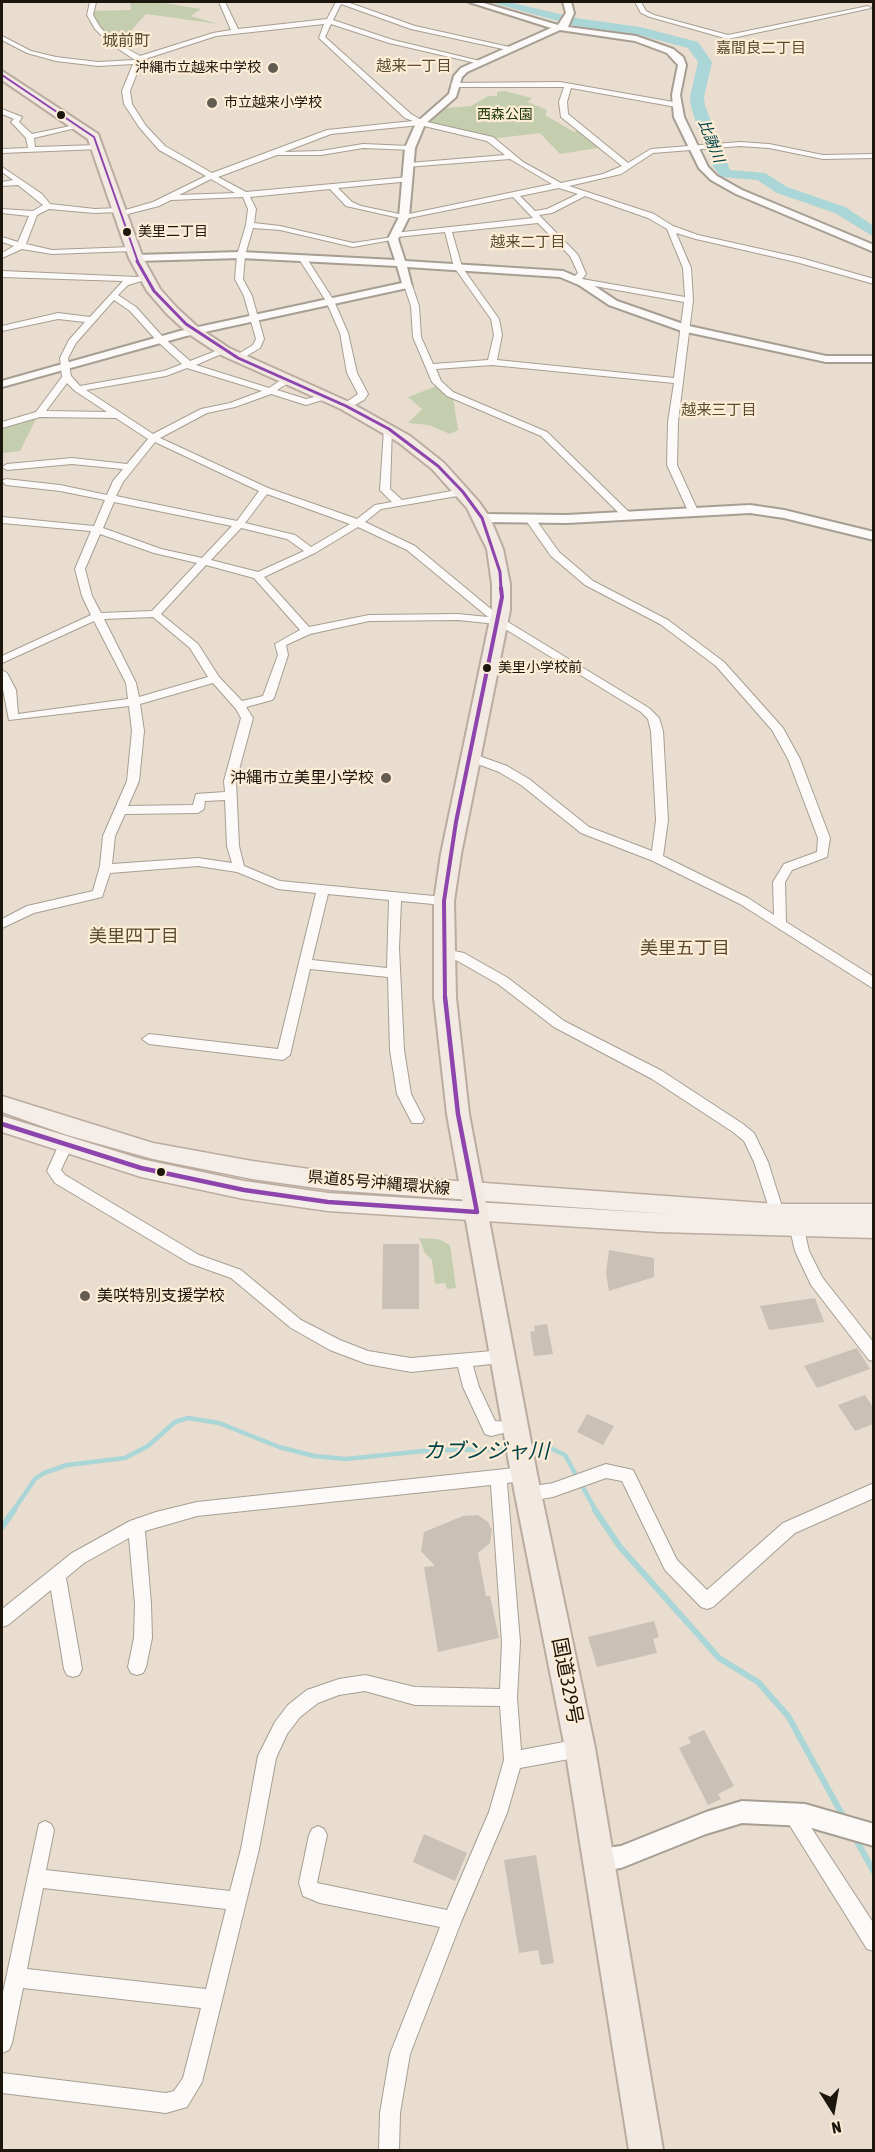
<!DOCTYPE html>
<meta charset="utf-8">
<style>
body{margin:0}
#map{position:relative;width:875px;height:2152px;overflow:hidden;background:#e8ddce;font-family:"Asap Condensed",sans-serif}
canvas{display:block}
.frame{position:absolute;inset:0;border:3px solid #1d160c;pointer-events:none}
.north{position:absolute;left:803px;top:2080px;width:60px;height:60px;-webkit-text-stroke:4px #fdedd6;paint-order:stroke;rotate:169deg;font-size:16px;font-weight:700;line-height:24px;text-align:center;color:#1d160c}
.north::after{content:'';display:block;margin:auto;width:21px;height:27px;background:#1d160c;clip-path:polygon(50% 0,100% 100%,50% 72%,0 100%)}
</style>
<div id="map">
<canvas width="875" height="2152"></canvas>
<div class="frame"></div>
<div class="north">N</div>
</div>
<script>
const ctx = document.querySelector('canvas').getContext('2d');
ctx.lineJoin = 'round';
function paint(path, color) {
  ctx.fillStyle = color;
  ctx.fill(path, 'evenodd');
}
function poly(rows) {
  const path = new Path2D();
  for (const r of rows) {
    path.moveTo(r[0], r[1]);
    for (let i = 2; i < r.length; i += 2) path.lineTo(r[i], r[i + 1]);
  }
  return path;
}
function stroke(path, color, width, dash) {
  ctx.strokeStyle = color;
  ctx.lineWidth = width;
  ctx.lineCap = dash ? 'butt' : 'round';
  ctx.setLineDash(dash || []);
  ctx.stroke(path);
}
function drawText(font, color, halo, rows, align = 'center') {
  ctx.font = font + ' "Asap Condensed","Noto Sans JP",sans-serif';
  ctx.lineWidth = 4.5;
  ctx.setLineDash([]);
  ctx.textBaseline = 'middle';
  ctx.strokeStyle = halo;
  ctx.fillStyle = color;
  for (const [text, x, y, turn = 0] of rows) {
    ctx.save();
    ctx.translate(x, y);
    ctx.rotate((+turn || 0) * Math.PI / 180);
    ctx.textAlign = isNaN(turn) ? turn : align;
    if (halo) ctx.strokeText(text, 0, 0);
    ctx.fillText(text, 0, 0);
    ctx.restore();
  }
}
const green = poly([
 [130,2,158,2,201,9,191,16,218,24,146,14,119,44,99,28,91,11,131,10],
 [504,91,532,98,528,102,547,110,545,115,574,132,581,129,604,147,560,154,540,133,490,139,421,123,435,109,471,106,488,96,497,96,497,92],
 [437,386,453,398,458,430,450,434,429,425,408,423,422,409,408,397],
 [37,417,20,451,2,453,2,427],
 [419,1238,438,1239,450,1245,456,1288,447,1289,445,1283,435,1284,432,1260,425,1253]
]);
const streamFar1 = poly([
 [529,1448,550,1448,565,1455,596,1511],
 [13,1511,35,1479,44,1473,67,1465,125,1458,148,1446,175,1422,188,1418,219,1423,279,1447,314,1456,346,1459,433,1450,511,1449]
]);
const stream = poly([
 [595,1510,620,1547,719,1658,758,1682,788,1716,844,1818],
 [2,1527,14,1510],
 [854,1836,874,1872]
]);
const river = poly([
 [490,2,509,2,576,18,640,27,698,42,712,62,704,97,705,106,730,170,765,173,787,187,845,207,874,226,874,237,835,213,777,193,757,180,721,177,712,165,708,147,698,129,691,106,690,97,698,62,688,48,639,35,576,26,490,2]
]);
const building = poly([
 [383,1244,419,1244,419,1309,382,1309],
 [609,1250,654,1258,654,1277,609,1291,606,1273],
 [815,1298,824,1322,769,1330,760,1306],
 [547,1324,553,1354,534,1356,530,1332,535,1331,534,1326],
 [857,1348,870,1369,817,1388,804,1366],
 [865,1395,873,1407,873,1424,855,1431,838,1405],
 [587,1414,614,1426,603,1445,577,1432],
 [478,1515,488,1522,492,1530,490,1543,478,1553,486,1596,490,1596,499,1638,438,1652,424,1567,435,1566,421,1551,424,1532,463,1516],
 [654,1621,659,1637,653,1639,657,1653,597,1667,588,1637],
 [704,1730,734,1786,718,1794,721,1799,708,1805,679,1748,691,1743,688,1737],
 [424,1834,467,1853,455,1881,413,1862],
 [536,1855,554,1963,541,1965,538,1950,519,1953,504,1860]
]);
const minor = poly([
 [90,2,96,2,93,15,100,27,112,40,140,56,213,33,231,30,219,2,225,2,238,29,327,19,336,2,347,2,415,26,514,48,512,51,411,29,341,4,333,20,393,40,484,62,480,64,389,43,331,24,325,37,411,114,423,121,493,137,523,162,561,183,603,174,622,166,561,117,559,102,564,87,455,87,451,85,452,83,560,82,679,103,679,107,676,107,571,88,567,102,568,114,628,163,651,149,740,142,769,144,823,155,874,154,874,158,823,159,769,148,740,146,653,153,621,174,569,186,654,214,673,226,698,235,801,258,874,279,874,284,796,262,696,239,676,233,691,268,693,300,678,422,677,465,698,511,693,514,688,511,667,465,668,422,674,383,492,365,436,369,441,381,453,392,547,432,632,515,631,517,623,517,541,436,447,396,432,382,413,337,411,306,404,285,408,282,412,285,419,306,421,337,433,364,488,360,494,335,491,319,454,267,445,232,397,237,394,237,394,233,533,218,513,197,404,219,346,206,330,189,250,197,256,209,254,223,280,226,353,243,393,237,397,239,353,247,280,230,253,228,245,255,243,279,252,296,264,339,260,348,238,361,234,358,235,356,253,345,256,339,244,296,235,279,237,255,246,225,248,209,243,197,171,200,159,206,120,216,117,216,117,212,95,213,49,209,37,215,26,244,52,250,132,247,136,249,132,251,52,254,22,249,2,258,2,253,14,246,2,242,2,237,18,242,29,216,2,213,2,209,33,211,43,205,18,185,2,186,2,182,13,180,2,172,2,167,42,194,50,204,95,209,119,208,122,211,153,202,206,176,159,150,139,127,124,104,122,91,133,64,98,66,56,61,27,53,2,40,2,36,4,37,31,51,56,57,98,62,135,60,108,42,95,29,87,15,90,2],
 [324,24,319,38,405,118,413,121,327,130,212,173,165,146,146,126,132,104,130,91,142,60,216,36,324,24],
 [420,125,487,141,505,155,409,163,406,163,406,167,510,159,552,184,404,215,361,206,352,202,338,188,411,181,412,179,408,177,246,192,218,177,277,155,321,155,363,148,413,150,414,148,410,146,363,144,321,151,284,152,331,134,420,125],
 [211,179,235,193,179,195,211,179],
 [559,188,578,194,547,209,535,211,520,196,559,188],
 [585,196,648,218,667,229,683,268,685,297,582,279,586,274,578,255,539,215,552,213,585,196],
 [538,223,570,256,578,273,571,280,572,282,684,302,674,378,497,360,502,335,499,319,462,267,452,232,538,223],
 [635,2,641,2,646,11,654,15,728,35,868,6,871,8,728,39,650,17,641,13,635,2],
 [2,109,22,117,19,122,32,134,80,124,84,126,34,138,35,147,98,145,102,147,98,149,2,153,2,149,28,148,26,138,11,122,14,119,2,114,2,109],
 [300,257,306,257,334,301,348,333,357,373,368,394,364,400,349,408,341,406,358,394,347,373,340,333,326,301,299,259,300,257],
 [2,271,137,277,148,275,148,279,128,285,118,295,136,307,163,337,190,361,221,349,228,351,196,365,269,388,284,378,290,378,290,382,277,390,306,399,329,394,329,398,306,405,271,394,235,407,207,413,160,438,268,488,357,519,375,505,392,502,380,490,384,429,392,427,390,489,402,500,463,489,468,492,463,495,381,509,365,522,415,546,503,619,649,708,659,718,663,731,668,820,663,856,748,898,774,915,773,882,784,864,817,852,818,838,788,759,772,730,716,666,660,624,585,585,551,556,525,519,526,517,534,517,559,552,593,581,668,620,724,662,783,728,800,759,830,838,827,857,792,870,785,882,786,922,874,977,874,989,740,904,653,861,581,833,521,785,499,772,467,760,465,757,471,753,507,766,529,779,589,827,652,851,656,820,651,731,648,719,641,712,497,624,458,620,369,621,310,634,286,645,288,655,274,698,272,700,246,707,253,718,236,781,239,846,244,866,280,881,444,897,450,901,444,905,401,901,399,948,404,1050,411,1094,424,1119,422,1123,412,1123,397,1094,390,1050,388,977,310,969,290,1055,283,1060,149,1044,142,1039,149,1034,278,1049,316,893,278,889,237,872,198,866,110,873,102,897,34,913,2,928,2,919,27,906,93,891,100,866,103,836,127,781,132,731,129,706,9,720,2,684,2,670,7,673,16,690,18,714,128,699,126,683,94,621,2,663,2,656,91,615,82,596,75,569,91,531,2,523,2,517,94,526,105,500,60,491,6,485,2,481,6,479,60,485,107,495,113,481,123,469,72,464,7,470,2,467,7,464,72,458,127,464,148,439,116,418,40,417,2,428,2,422,36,412,62,377,60,358,69,340,85,322,58,319,2,331,2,326,58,313,90,317,123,281,2,277,2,271],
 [114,300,130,311,157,341,182,364,164,371,80,386,71,376,68,358,76,343,114,300],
 [187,368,262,391,230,403,201,409,153,434,86,390,166,376,187,368],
 [67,383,75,391,107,412,46,411,67,383],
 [155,442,259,491,237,521,116,496,123,482,155,442],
 [267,494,350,524,311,547,295,535,245,523,267,494],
 [114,502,232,526,202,558,161,549,103,528,114,502],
 [358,527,407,550,488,617,458,614,369,615,309,627,264,577,315,553,358,527],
 [241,528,287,539,304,551,258,572,211,560,241,528],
 [100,534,154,553,197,563,152,611,101,613,92,596,85,569,100,534],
 [206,565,254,578,300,630,275,644,278,655,263,696,242,701,219,677,198,644,161,614,206,565],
 [153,617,190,648,208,677,139,697,136,683,104,619,153,617],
 [213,683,236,709,241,718,224,781,225,792,196,794,193,805,128,806,139,781,144,731,140,704,213,683],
 [225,800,227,846,232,863,198,858,112,864,115,836,125,814,198,813,204,809,205,801,225,800],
 [328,894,389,900,387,968,312,960,328,894],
 [444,949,464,953,508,978,564,1021,662,1071,743,1124,754,1133,768,1162,784,1213,782,1217,777,1219,772,1217,754,1162,744,1141,733,1132,652,1079,554,1027,498,984,456,960,440,957,438,954,440,951,444,949],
 [65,1141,70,1142,72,1146,61,1170,65,1175,199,1255,241,1270,301,1320,340,1340,368,1351,411,1358,504,1350,509,1352,512,1357,509,1362,473,1366,479,1387,495,1421,507,1422,509,1427,507,1432,491,1436,485,1434,463,1387,458,1367,411,1372,367,1364,330,1350,291,1328,231,1278,189,1263,55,1183,47,1171,60,1142,65,1141],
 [797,1223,802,1225,804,1229,809,1251,822,1277,874,1343,874,1361,869,1360,811,1285,795,1251,790,1229,792,1225,797,1223],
 [606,1464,633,1470,677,1560,707,1590,783,1523,874,1483,874,1498,795,1533,713,1607,707,1609,701,1607,665,1570,622,1481,606,1478,553,1497,529,1501,523,1499,521,1494,523,1489,529,1487,553,1483,606,1464],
 [524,1467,530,1469,532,1474,530,1479,507,1483,520,1642,517,1698,521,1750,580,1739,586,1742,589,1748,586,1754,580,1757,520,1768,507,1813,461,1922,410,2054,400,2113,399,2150,379,2150,380,2113,390,2054,440,1927,320,1903,303,1896,299,1883,309,1835,312,1829,318,1826,324,1829,327,1835,317,1883,447,1910,489,1812,504,1760,500,1706,415,1705,365,1691,339,1695,318,1703,300,1717,287,1734,276,1758,259,1849,202,2082,187,2107,166,2113,2,2093,2,2073,166,2093,174,2091,183,2078,201,2008,23,1988,12,2043,9,2050,2,2053,2,1997,39,1824,45,1821,51,1824,54,1830,46,1870,230,1891,241,1849,258,1756,275,1722,288,1705,307,1690,339,1679,365,1675,415,1687,500,1689,502,1642,491,1485,197,1516,145,1531,151,1604,152,1638,146,1667,143,1673,137,1675,131,1673,128,1667,134,1638,135,1604,129,1538,84,1563,66,1578,82,1669,79,1675,73,1677,67,1675,64,1669,51,1590,8,1625,2,1627,2,1609,72,1553,130,1521,156,1512,197,1502,524,1467],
 [43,1888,226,1909,206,1989,27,1969,43,1888],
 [793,1806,799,1809,874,1924,874,1951,867,1949,787,1821,784,1815,787,1809,793,1806]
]);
const tertiary = poly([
 [469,2,480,2,558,25,566,13,563,2,571,2,574,13,568,27,636,36,673,49,683,57,686,65,680,95,684,117,708,167,717,176,742,190,874,245,874,252,736,194,711,180,699,168,674,117,672,95,678,65,667,53,635,41,560,30,467,72,462,77,456,97,425,124,415,148,409,217,398,239,405,261,563,271,587,281,617,301,689,326,826,356,874,356,874,362,826,362,682,331,609,305,579,285,560,277,407,267,412,287,186,336,2,387,2,381,180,331,402,283,397,266,241,258,136,261,131,258,136,255,241,252,395,260,388,239,399,217,405,148,416,123,449,94,454,76,461,68,551,28,469,2],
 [750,505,784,510,874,532,874,540,784,518,750,513,567,523,482,522,476,518,482,514,567,515,750,505],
 [742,1801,805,1804,874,1824,874,1846,805,1826,742,1823,706,1834,621,1868,599,1871,591,1868,588,1860,591,1852,599,1849,621,1846,706,1812,742,1801]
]);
const primary = poly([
 [2,1096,153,1143,252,1161,331,1172,777,1204,874,1204,874,1238,659,1232,328,1211,244,1199,141,1177,2,1132,2,1116,141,1159,244,1181,328,1193,670,1214,331,1190,252,1179,153,1159,67,1135,2,1112,2,1096]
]);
const trunk = poly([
 [2,71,98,134,143,258,160,289,177,308,199,328,229,348,351,403,410,436,444,463,479,502,490,518,503,549,510,584,510,610,461,854,454,901,456,998,469,1114,537,1474,595,1748,663,2150,629,2150,565,1748,511,1474,447,1114,434,998,434,901,441,854,492,610,492,584,487,549,467,508,432,469,398,442,341,409,219,354,189,334,167,314,147,291,129,258,88,139,2,80,2,71]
]);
const bus1Far3 = poly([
 [2,75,94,137,138,262]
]);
const bus1Far2 = poly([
 [137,261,154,291,186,324,238,358,346,406,389,429,438,466,463,492,482,518,500,572,501,589]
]);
const bus1Far1 = poly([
 [445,999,444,901,456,822,502,597,501,588]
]);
const bus1 = poly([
 [2,1124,141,1168,244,1190,328,1202,477,1212,458,1114,445,997]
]);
const markers = [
 [273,68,6,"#645c50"],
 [212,103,6,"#645c50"],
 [61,115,5,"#1d160c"],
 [127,232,5,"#1d160c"],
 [487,668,5,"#1d160c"],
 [386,778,6,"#645c50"],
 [161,1172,5,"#1d160c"],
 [85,1296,6,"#645c50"]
];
const farPoinames = [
 ["沖縄市立越来中学校",261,68],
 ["市立越来小学校",224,103,"left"]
];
const farParknames = [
 ["西森公園",505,115]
];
const busNames = [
 ["美里二丁目",138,232],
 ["美里小学校前",498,668]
];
const farNeighbourhoodnames = [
 ["嘉間良二丁目",761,48],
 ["越来一丁目",414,66],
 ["越来二丁目",528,242],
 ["越来三丁目",719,410]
];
const farWaternames = [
 ["比謝川",711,141,68]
];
const farQuarternames = [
 ["城前町",126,41]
];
const poiNames = [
 ["沖縄市立美里小学校",374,778],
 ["美咲特別支援学校",97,1296,"left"]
];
const streetNames = [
 ["県道85号沖縄環状線",379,1183,5]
];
const neighbourhoodNames = [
 ["美里四丁目",134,936],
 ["美里五丁目",685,948]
];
const nearStreetnames = [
 ["国道329号",567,1681,79]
];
const nearWaternames = [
 ["カブンジャ川",486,1451]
];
paint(green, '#c4ceae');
stroke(streamFar1, '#aad6d7', 4.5);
stroke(stream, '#aad6d7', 6);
paint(river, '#aad6d7');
paint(building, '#c9c1b5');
stroke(minor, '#a79e93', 2);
stroke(tertiary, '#a79e93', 4);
stroke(primary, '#bbaca0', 3);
stroke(trunk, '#bbaca0', 4);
paint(minor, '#fcfaf8');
paint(tertiary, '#fcfaf8');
paint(primary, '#f4ede8');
paint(trunk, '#f2e9e3');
stroke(bus1Far3, '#8e44ad', 2);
stroke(bus1Far2, '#8e44ad', 3);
stroke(bus1Far1, '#8e44ad', 4);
stroke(bus1, '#8e44ad', 4.5);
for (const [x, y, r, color] of markers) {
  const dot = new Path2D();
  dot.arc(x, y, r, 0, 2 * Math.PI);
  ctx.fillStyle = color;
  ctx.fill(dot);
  stroke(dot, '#fdedd6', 2);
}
drawText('14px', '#1d160c', '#fdedd6', farPoinames, 'right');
drawText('14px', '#213a09', '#fdedd6', farParknames);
drawText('14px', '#1d160c', '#fdedd6', busNames, 'left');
drawText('15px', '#5b4a32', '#fdedd6', farNeighbourhoodnames);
drawText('italic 15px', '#004249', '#fdedd6', farWaternames);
drawText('16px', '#5b4a32', '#fdedd6', farQuarternames);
drawText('16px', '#1d160c', '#fdedd6', poiNames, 'right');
drawText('16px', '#1d160c', '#fdedd6', streetNames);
drawText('18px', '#5b4a32', '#fdedd6', neighbourhoodNames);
drawText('20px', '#1d160c', '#fdedd6', nearStreetnames);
drawText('italic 21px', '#004249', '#fdedd6', nearWaternames);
</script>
